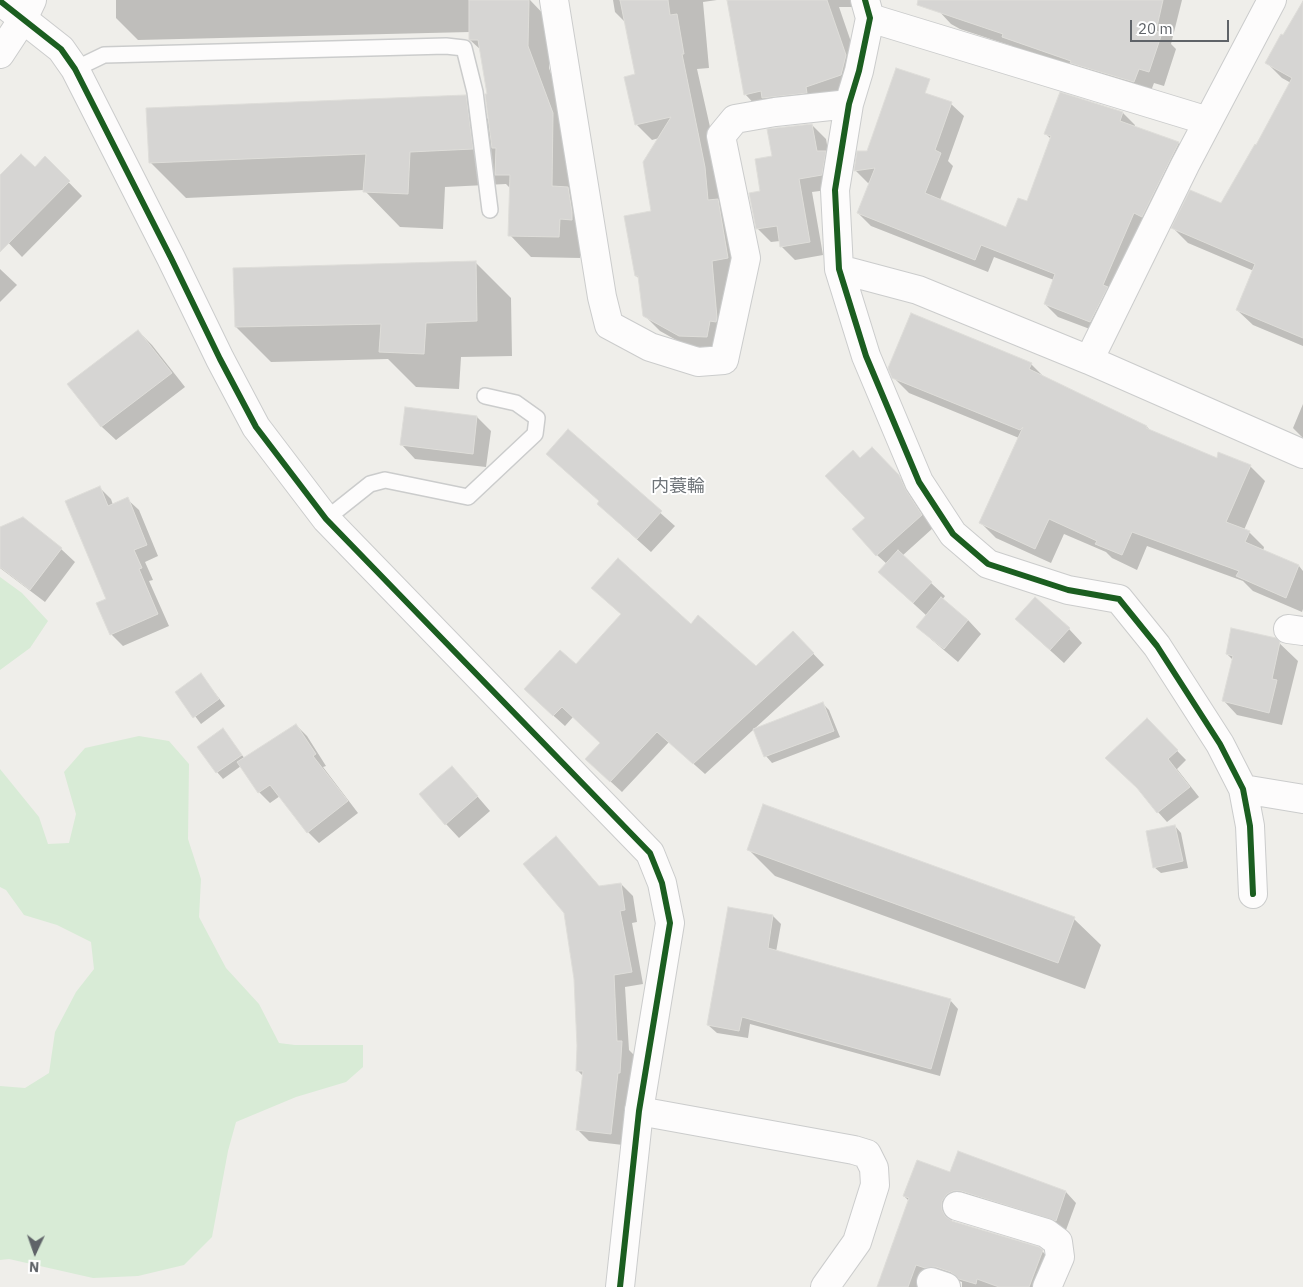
<!DOCTYPE html>
<meta charset="utf-8">
<style>
body{margin:0}
#map{position:relative;width:1303px;height:1287px;overflow:hidden;background:#efeeea;font-family:"IBM Plex Sans",sans-serif}
canvas{display:block}
.north{position:absolute;left:10px;top:1227px;width:50px;height:50px;-webkit-text-stroke:4px #fff;paint-order:stroke;rotate:183deg;font-size:14px;font-weight:700;line-height:20px;text-align:center;color:#5f6368}
.north::after{content:'';display:block;margin:auto;width:18px;height:22px;background:#5f6368;clip-path:polygon(50% 0,100% 100%,50% 72%,0 100%)}
.scale{position:absolute;left:1130px;top:20px;width:99px;height:22px;box-sizing:border-box;border:2px solid #5f6368;border-top:0;padding-left:6px;font-size:15px;line-height:18px;white-space:nowrap;color:#5f6368;-webkit-text-stroke:4px #fff;paint-order:stroke}
</style>
<div id="map">
<canvas width="1303" height="1287"></canvas>
<div class="north">N</div>
<div class="scale">20 m</div>
</div>
<script>
const ctx = document.querySelector('canvas').getContext('2d');
ctx.lineJoin = 'round';
function paint(path, color) {
  ctx.fillStyle = color;
  ctx.fill(path, 'evenodd');
}
function poly(rows) {
  const path = new Path2D();
  for (const r of rows) {
    path.moveTo(r[0], r[1]);
    for (let i = 2; i < r.length; i += 2) path.lineTo(r[i], r[i + 1]);
  }
  return path;
}
function stroke(path, color, width, dash) {
  ctx.strokeStyle = color;
  ctx.lineWidth = width;
  ctx.lineCap = dash ? 'butt' : 'round';
  ctx.setLineDash(dash || []);
  ctx.stroke(path);
}
function drawText(font, color, halo, rows, align = 'center') {
  ctx.font = font + ' "IBM Plex Sans","Noto Sans JP",sans-serif';
  ctx.lineWidth = 4;
  ctx.setLineDash([]);
  ctx.textBaseline = 'middle';
  ctx.strokeStyle = halo;
  ctx.fillStyle = color;
  for (const [text, x, y, turn = 0] of rows) {
    ctx.save();
    ctx.translate(x, y);
    ctx.rotate((+turn || 0) * Math.PI / 180);
    ctx.textAlign = isNaN(turn) ? turn : align;
    if (halo) ctx.strokeText(text, 0, 0);
    ctx.fillText(text, 0, 0);
    ctx.restore();
  }
}
const green = poly([
 [0,577,22,593,48,621,30,648,0,670],
 [139,736,169,741,189,764,188,839,201,879,199,917,226,968,259,1004,279,1043,295,1045,363,1045,363,1067,346,1082,296,1097,236,1122,228,1151,212,1237,184,1265,138,1276,93,1278,9,1259,0,1260,0,1086,25,1088,49,1073,55,1032,76,992,94,969,91,942,57,925,24,915,6,890,0,887,0,769,39,817,48,844,69,843,76,814,64,772,85,748]
]);
const shadow = poly([
 [116,0,530,0,550,21,549,68,574,136,581,240,580,258,531,257,510,235,511,189,506,184,445,187,443,229,400,227,364,190,186,198,150,162,465,96,489,120,489,95,481,50,470,40,470,32,138,40,116,18],
 [613,0,717,0,703,2,709,68,697,69,743,274,727,277,732,335,722,352,696,351,660,331,644,315,640,279,636,276,652,212,659,138,652,140,636,124,636,75,626,23,615,12],
 [728,0,855,0,855,7,839,7,861,71,857,90,760,110,745,94],
 [940,0,1182,0,1171,44,1176,49,1164,86,1154,83,1149,96,1018,52,1012,46,960,29,951,24,937,9],
 [1303,3,1303,346,1253,325,1237,310,1254,271,1188,243,1173,228,1222,205,1257,147,1291,83,1282,78,1267,63],
 [951,104,964,116,948,161,953,166,940,200,1007,228,1028,203,1051,139,1046,134,1123,113,1135,125,1134,128,1179,143,1191,156,1103,334,1058,317,1045,304,1054,280,994,257,988,272,871,226,858,213,870,182,868,183,855,170,868,152],
 [812,125,826,139,835,189,812,192,823,255,795,260,781,246,780,241,771,242,757,228,762,192,773,158],
 [45,158,82,196,22,257,0,234,0,176,35,169],
 [475,262,511,298,512,356,461,357,459,389,416,387,388,359,271,362,236,327],
 [0,269,17,285,0,302],
 [138,331,152,345,185,387,116,440,102,427,69,385],
 [1031,364,1045,378,1147,427,1152,432,1217,459,1250,466,1265,481,1244,530,1249,532,1264,547,1263,551,1299,566,1303,571,1303,609,1302,612,1253,591,1243,581,1147,546,1137,570,1112,558,1106,552,1064,534,1051,563,996,538,981,523,1019,438,909,393,893,377],
 [1303,404,1303,438,1293,428],
 [477,417,491,431,486,467,415,459,402,445],
 [568,431,675,526,651,552,612,517,600,502],
 [860,459,884,461,911,489,933,528,902,556,945,596,942,600,968,620,981,634,958,662,932,640,918,627,927,616,879,572,887,564,877,555,866,518],
 [100,488,111,499,113,505,127,499,139,510,158,556,145,562,153,580,149,581,169,626,123,646,111,634],
 [23,519,61,549,75,562,45,602,0,568,0,528],
 [604,599,691,625,756,668,804,644,824,665,705,774,669,742,622,792,598,770,602,743,573,717,565,726,536,700,576,666,622,615],
 [1069,629,1082,643,1064,663,1030,632],
 [1275,639,1298,661,1282,725,1237,715,1224,701,1233,660,1227,654],
 [201,675,225,706,201,724,177,692],
 [823,704,829,710,840,737,772,763,766,756],
 [1147,720,1186,760,1177,769,1199,797,1167,822,1158,812],
 [296,725,307,736,326,766,323,767,358,813,319,843,308,832,280,796,270,803,259,792,241,766,223,779,217,772,223,730,245,759],
 [465,782,490,811,459,838,446,824],
 [1175,826,1181,833,1188,868,1161,873,1154,867],
 [556,837,600,887,621,884,633,896,637,922,632,923,643,984,625,987,629,1050,634,1055,632,1085,623,1145,589,1141,577,1129,583,1076,577,1070,578,1046,575,979],
 [748,849,1074,919,1101,945,1085,989,775,876],
 [773,916,781,924,776,952,950,1000,958,1009,940,1076,750,1024,748,1038,717,1033,708,1025],
 [959,1152,1066,1192,1076,1203,1066,1230,973,1201,952,1213,952,1222,1042,1251,1053,1262,1043,1287,962,1287,962,1282,947,1277,927,1287,879,1287,909,1201,904,1196,951,1174]
]);
const building = poly([
 [469,0,529,0,528,46,553,113,552,186,568,187,572,212,572,220,560,219,559,237,508,236,510,175,495,175,496,148,492,148,485,94,487,94,478,40,469,40,469,0],
 [620,0,668,0,670,15,677,14,684,54,682,54,705,167,708,200,718,199,728,258,712,261,717,318,716,322,710,321,707,337,679,336,643,316,638,276,635,276,624,216,651,211,643,162,671,117,635,125,624,77,635,74,620,0],
 [727,0,827,0,846,55,841,75,806,87,807,93,762,98,761,91,744,95,727,0],
 [918,0,1163,0,1156,31,1162,33,1149,72,1139,69,1134,82,1070,63,1071,61,1002,37,1003,34,917,5,918,0],
 [1303,1,1303,338,1236,310,1255,264,1171,228,1190,190,1221,203,1255,144,1256,145,1292,78,1265,63,1281,34,1283,35,1303,1],
 [896,68,930,79,925,93,952,102,935,150,941,153,925,193,1006,227,1018,198,1027,201,1051,136,1044,134,1060,92,1123,112,1120,121,1179,142,1142,217,1134,213,1103,285,1108,287,1090,322,1044,304,1055,274,981,245,975,260,857,213,875,168,854,171,857,151,867,151,896,68],
 [466,95,473,149,410,152,408,194,363,192,366,154,149,163,146,108,466,95],
 [812,124,817,151,826,151,822,175,799,179,810,242,780,247,777,226,756,229,749,193,760,191,755,159,772,156,767,129,812,124],
 [21,154,35,167,45,156,70,181,0,252,0,175,21,154],
 [476,261,477,321,426,323,424,354,379,352,381,324,235,327,233,268,476,261],
 [911,313,1032,363,1029,369,1147,426,1146,428,1217,458,1218,452,1251,465,1226,522,1250,531,1245,542,1299,565,1286,598,1236,576,1239,571,1132,532,1122,555,1095,544,1097,541,1049,519,1035,549,979,523,1023,427,1020,430,892,378,888,368,911,313],
 [138,330,172,373,101,427,67,384,138,330],
 [405,407,477,416,473,454,400,445,405,407],
 [568,429,662,511,637,539,597,504,599,501,546,454,568,429],
 [872,447,899,475,906,490,922,515,876,556,852,529,865,518,825,476,853,450,860,458,872,447],
 [100,486,108,506,128,497,147,545,134,550,142,568,139,569,158,614,110,635,96,603,106,599,65,501,100,486],
 [23,517,62,548,30,590,0,567,0,527,23,517],
 [898,550,932,582,913,603,878,572,898,550],
 [618,558,691,624,698,615,756,666,793,631,814,653,693,764,657,732,610,782,585,759,600,743,562,707,553,716,524,689,560,650,576,664,621,614,591,588,618,558],
 [941,597,968,620,944,649,916,627,941,597],
 [1035,597,1070,628,1050,650,1015,619,1035,597],
 [1231,628,1276,638,1280,642,1272,679,1277,680,1269,713,1222,701,1233,656,1226,654,1231,628],
 [201,673,219,699,193,718,175,692,201,673],
 [823,702,834,731,764,757,753,729,823,702],
 [1147,718,1178,750,1168,759,1190,787,1157,813,1137,788,1105,758,1147,718],
 [296,724,316,754,313,756,348,801,307,833,270,785,258,793,237,762,296,724],
 [223,728,242,755,216,773,197,747,223,728],
 [452,766,478,796,445,825,419,794,452,766],
 [763,804,1075,917,1058,963,747,850,763,804],
 [1175,825,1183,861,1153,868,1146,831,1175,825],
 [556,836,599,886,621,883,625,910,620,911,632,972,614,975,617,1041,622,1041,620,1073,618,1073,611,1134,576,1130,583,1071,576,1071,577,1046,574,979,564,913,523,864,556,836],
 [728,907,773,915,768,948,951,999,931,1069,742,1017,739,1031,707,1025,728,907],
 [958,1151,1066,1191,1056,1221,961,1191,953,1191,947,1194,942,1201,942,1210,945,1216,952,1221,1039,1247,1043,1250,1029,1287,999,1287,977,1279,976,1284,959,1279,951,1272,936,1267,925,1268,916,1265,908,1287,877,1287,909,1198,903,1196,917,1160,950,1172,958,1151]
]);
const service = poly([
 [75,69,104,55,446,46,464,48,475,92,490,210],
 [326,519,370,484,385,480,468,497,535,434,537,418,516,403,485,396]
]);
const minor = poly([
 [554,0,602,297,609,325,650,347,698,362,724,360,746,258,721,136,735,119,775,112,849,104],
 [865,0,870,18,859,71,849,104,835,190,839,269,866,356,919,482,953,534,988,564,1068,590,1119,599,1157,646,1220,744,1243,789,1250,826,1253,894],
 [870,18,1208,121],
 [0,54,23,19,32,0],
 [839,269,918,290,1089,360,1303,454],
 [1089,360,1185,165,1272,0],
 [1288,629,1303,631],
 [1243,789,1303,799],
 [639,1111,854,1150,867,1154,874,1168,875,1185,857,1242,825,1287],
 [957,1206,1046,1233,1058,1242,1060,1257,1047,1287],
 [931,1282,946,1287]
]);
const tertiary = poly([
 [0,1,61,49,75,69,171,258,220,359,256,427,326,519,650,853,662,883,670,923,639,1111,620,1287]
]);
const cycleway = poly([
 [865,0,870,18,859,71,849,104,835,190,839,269,866,356,919,482,953,534,988,564,1068,590,1119,599,1157,646,1220,744,1243,789,1250,826,1253,894],
 [0,1,61,49,75,69,171,258,220,359,256,427,326,519,650,853,662,883,670,923,639,1111,620,1287]
]);
const quarterNames = [
 ["内蓑輪",678,487]
];
paint(green, '#d8ebd6');
paint(shadow, '#0003');
paint(building, '#d6d5d3');
stroke(building, '#deddd9', 1);
stroke(service, '#cbcccc', 18);
stroke(minor, '#cbcccc', 30);
stroke(tertiary, '#cbcccc', 30);
stroke(service, '#fdfcfc', 15);
stroke(minor, '#fdfcfc', 28);
stroke(tertiary, '#fdfcfc', 28);
stroke(cycleway, '#1b5e20', 6);
drawText('18px', '#70757a', '#fff', quarterNames);
</script>
